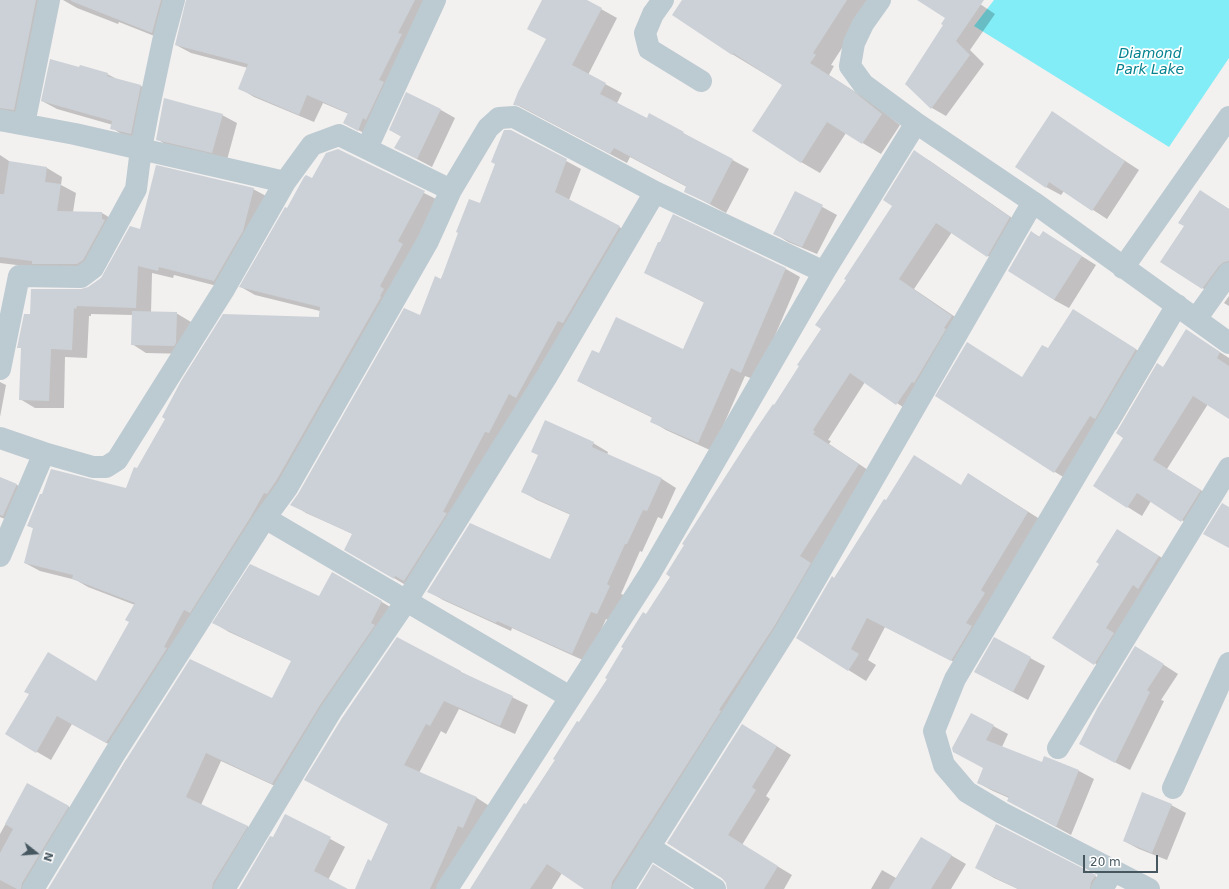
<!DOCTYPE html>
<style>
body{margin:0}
#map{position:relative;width:1229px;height:889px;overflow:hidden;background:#f3f0f0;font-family:"DejaVu Sans",sans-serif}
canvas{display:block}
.north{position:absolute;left:16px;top:833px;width:40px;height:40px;-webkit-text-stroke:3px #fff;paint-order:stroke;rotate:107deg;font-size:11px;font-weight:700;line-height:16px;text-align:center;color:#465760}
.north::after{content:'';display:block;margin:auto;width:14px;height:18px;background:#465760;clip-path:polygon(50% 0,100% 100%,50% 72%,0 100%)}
.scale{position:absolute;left:1083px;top:855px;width:75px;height:18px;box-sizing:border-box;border:2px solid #465760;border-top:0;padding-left:5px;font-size:12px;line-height:14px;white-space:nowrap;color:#465760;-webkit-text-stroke:3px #fff;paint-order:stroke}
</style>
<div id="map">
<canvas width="1229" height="889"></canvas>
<div class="north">N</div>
<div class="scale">20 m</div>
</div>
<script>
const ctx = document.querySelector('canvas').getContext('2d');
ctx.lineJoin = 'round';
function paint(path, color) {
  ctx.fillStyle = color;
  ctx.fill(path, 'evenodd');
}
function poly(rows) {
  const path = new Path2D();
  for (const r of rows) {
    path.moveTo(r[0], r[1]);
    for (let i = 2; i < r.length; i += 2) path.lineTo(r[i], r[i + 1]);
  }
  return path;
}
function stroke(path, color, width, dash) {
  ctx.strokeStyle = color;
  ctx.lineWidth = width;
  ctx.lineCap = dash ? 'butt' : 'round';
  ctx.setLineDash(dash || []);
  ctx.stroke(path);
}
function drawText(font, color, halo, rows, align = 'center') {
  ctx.font = font + ' "DejaVu Sans",sans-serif';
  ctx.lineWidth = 3.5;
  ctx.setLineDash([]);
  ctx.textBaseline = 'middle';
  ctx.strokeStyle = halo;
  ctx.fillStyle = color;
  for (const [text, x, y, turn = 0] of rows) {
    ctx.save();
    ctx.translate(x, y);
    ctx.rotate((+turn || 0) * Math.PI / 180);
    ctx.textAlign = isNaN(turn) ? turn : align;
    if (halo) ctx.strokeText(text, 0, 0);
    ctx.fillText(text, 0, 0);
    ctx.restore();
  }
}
const water = poly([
 [994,0,1229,0,1229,58,1169,147,974,26]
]);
const shadow = poly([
 [0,0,55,0,29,118,6,113,0,132],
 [63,0,180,0,167,41,119,22,118,24,77,8],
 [187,0,434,0,374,138,344,123,349,114,323,103,314,122,254,97,239,88,248,68,191,53,176,45],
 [544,0,585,0,617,18,588,75,622,93,617,103,647,119,650,115,749,169,726,213,685,191,687,187,630,157,627,163,515,104,547,39],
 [683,0,878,0,864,14,831,65,834,66,829,75,871,102,900,125,881,154,846,133,820,173,801,162,783,85,732,54],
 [922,0,974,0,995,14,970,50,984,64,946,116,932,108,906,84,945,25,947,18],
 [107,74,117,79,141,86,155,94,146,142,126,137,112,128,113,125,57,109,42,101],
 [441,110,455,118,432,167,396,148,402,137,390,130],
 [1052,113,1139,170,1107,219,1064,191,1061,195,1046,187],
 [222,115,237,123,227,160,171,148,157,139],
 [511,131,581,169,569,200,634,235,409,587,345,549,353,534,306,513,292,504,421,317,480,204],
 [338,150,440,201,417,253,121,751,72,724,51,760,6,734,97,682,130,622,135,605,88,587,76,580,40,571,25,563,34,529,28,525,127,490,138,470,319,318,320,311,255,295,241,287,287,210],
 [914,152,930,161,1025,227,1003,266,952,232,914,289,967,325,912,413,865,382,828,440,831,441,829,444,874,474,630,889,586,889,562,873,552,889,471,889,608,679,822,329,847,280,894,206],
 [0,155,12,163,47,168,62,177,61,185,76,193,73,212,102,213,117,222,98,268,42,268,0,263],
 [253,189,268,197,229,289,174,275,173,278,152,273,151,313,176,313,191,322,189,354,146,353,132,344,133,315,91,314,91,316,89,316,87,358,65,357,64,408,35,408,20,399,31,315,89,288,105,275,141,230],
 [1200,191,1229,209,1229,282,1218,298,1162,262,1185,226],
 [795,192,837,215,817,254,788,242,774,233],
 [674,216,786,269,800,277,756,380,745,376,712,451,666,430,651,421,653,418,593,389,578,381,599,354,683,351,705,303,645,272],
 [1031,232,1040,237,1043,232,1096,265,1069,308,1054,300],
 [1229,296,1229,306,1224,303],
 [1073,310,1156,362,1116,430,1110,427,1075,484,1055,472,1023,378,1048,349],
 [1187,331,1229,358,1229,418,1208,404,1167,469,1215,499,1196,529,1151,501,1142,516,1094,486,1124,438,1163,368],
 [0,382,6,385,0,417],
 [593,443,608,452,607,455,662,479,676,488,662,519,658,517,642,552,640,551,621,594,624,595,612,622,606,619,587,662,512,628,511,631,443,600,428,591,551,560,571,515,537,500,523,492],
 [0,478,17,485,35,496,22,526,0,517],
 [986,485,1046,523,970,670,885,627,868,660,876,665,866,681,797,638,834,579,886,501],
 [1118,531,1177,567,1114,675,1054,638,1101,564],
 [333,573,397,611,288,792,221,761,201,805,247,826,262,835,229,889,49,889,126,760,272,699,292,661,229,632,214,623,320,598],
 [995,639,1045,666,1028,700,990,680],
 [1150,656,1178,674,1161,700,1164,701,1130,770,1095,752],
 [461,672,528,705,515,734,459,709,446,734,441,731,419,773,477,798,491,807,449,889,356,889,372,862,389,824,320,788],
 [971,714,1008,734,1002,747,1043,763,1045,758,1079,771,1094,779,1071,835,1023,809,1009,798,993,791,978,783,984,768],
 [757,734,791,755,766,796,770,799,742,845,792,875,784,889,735,889,722,878,668,843],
 [28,784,83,815,38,889,0,889,0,834],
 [1171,805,1186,813,1167,860,1139,849,1124,841],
 [286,815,345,847,328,880,346,889,240,889,273,839],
 [997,825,1095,876,1112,886,1111,889,1018,889,994,878,977,868],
 [921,838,966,864,951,889,871,889,882,870,896,878]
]);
const building = poly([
 [0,0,36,0,14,110,0,108],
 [71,0,161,0,152,33,71,1],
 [186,0,415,0,398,33,402,34,379,80,384,82,366,120,363,118,358,131,343,123,348,113,307,95,299,115,238,89,248,64,175,45],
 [542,0,587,0,602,8,572,65,606,83,600,94,647,118,649,113,684,132,683,133,733,159,710,204,684,192,686,186,614,148,610,154,520,106,513,105,518,92,546,39,527,29],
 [682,0,847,0,813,53,816,55,810,63,852,90,882,114,862,144,827,122,801,163,752,131,782,85,733,53,732,55,672,15],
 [917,0,984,0,956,41,970,55,931,109,905,84,943,25,941,24,945,18],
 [50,59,79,67,80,65,108,73,107,76,141,85,131,134,110,129,112,121,41,101],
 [406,92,441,109,417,159,394,148,401,136,389,130],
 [164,98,223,114,212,153,156,140],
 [1052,111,1125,161,1092,211,1049,182,1046,188,1015,167],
 [504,130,511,130,567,159,555,192,620,226,563,323,558,321,516,398,509,394,489,433,485,432,443,512,447,513,404,581,395,576,394,579,344,550,352,534,290,505,298,494,404,308,420,315,435,276,441,279,458,233,456,232,469,199,480,203,495,164,491,162],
 [338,149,425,191,398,241,403,244,380,286,384,289,380,296,381,297,276,481,267,494,264,493,250,518,190,613,184,610,164,647,167,648,106,743,57,716,36,753,5,734,29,694,24,692,48,652,96,681,129,622,125,620,135,603,72,579,73,575,24,563,33,528,27,526,40,494,42,494,51,469,126,488,134,467,137,468,165,419,162,417,181,381,223,314,319,317,320,307,239,287,285,207,287,208,304,177,306,175,312,178,326,153],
 [914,150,1010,217,987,257,936,223,899,279,952,316,944,328,946,329,914,383,912,382,896,405,850,373,813,430,815,432,813,434,859,464,800,556,811,563,775,625,719,710,721,711,612,882,611,889,584,889,547,864,530,889,470,889,524,803,526,804,555,760,553,759,577,721,579,722,607,679,605,678,623,648,621,647,643,612,646,614,670,577,666,574,684,545,682,544,754,432,773,404,774,405,799,366,797,365,821,329,815,325,846,280,844,279,892,206,883,200],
 [9,161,47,167,45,182,61,184,57,211,102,212,102,219,105,220,83,260,77,264,32,264,32,261,0,257,0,194,4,194],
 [156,165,254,188,243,231,214,281,159,267,158,271,138,266,136,308,77,306,76,309,74,308,72,350,51,349,49,401,19,400,21,348,17,348,24,314,30,314,31,289,81,289,88,287,101,278,130,226,140,229],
 [1200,190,1229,209,1229,261,1224,262,1219,266,1202,289,1160,262,1184,226,1178,223],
 [795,191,823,205,802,247,773,234],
 [673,214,786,268,741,373,731,368,698,443,650,422,652,417,577,381,592,350,599,353,616,317,683,349,704,302,644,273,658,242,660,242],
 [1031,231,1039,237,1043,231,1082,256,1054,300,1008,271],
 [1073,309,1136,349,1095,419,1090,416,1054,473,935,396,967,342,1022,377,1042,345,1048,348],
 [132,311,177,312,176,343,174,346,131,345],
 [1186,329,1220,352,1217,358,1229,366,1229,419,1193,396,1153,460,1201,490,1181,522,1137,493,1127,508,1093,486,1123,438,1116,433,1157,363,1163,367],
 [545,420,594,442,592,447,662,478,647,511,643,510,627,544,625,544,607,584,610,586,597,614,591,612,572,654,497,621,496,623,427,592,470,523,550,559,570,514,521,492,538,455,531,452],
 [914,455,961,485,968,473,1028,512,981,590,985,593,966,623,972,626,951,661,867,618,851,649,859,654,848,671,796,638,832,576,834,578,884,499,886,500],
 [0,477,17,484,3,516,0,515],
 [1222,503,1229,507,1229,548,1203,534],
 [1117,529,1159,556,1138,589,1133,585,1106,628,1114,633,1094,665,1052,638,1099,564,1096,562],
 [250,564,319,596,332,572,382,601,371,623,375,625,320,705,272,784,206,753,186,797,248,826,213,883,212,889,48,889,126,760,190,659,272,698,291,661,212,623],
 [397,637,461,671,461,672,513,696,500,726,444,701,430,726,426,724,404,765,477,797,463,828,458,826,430,889,355,889,368,859,371,861,388,824,304,780,342,718],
 [994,637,1031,657,1013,692,974,672],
 [1135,646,1164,664,1147,690,1150,692,1115,763,1079,744,1098,707],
 [971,713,994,725,986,740,1042,762,1044,756,1079,770,1056,827,1007,801,1009,797,977,783,983,768,953,752,952,748],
 [742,724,777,746,752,787,756,790,728,835,778,866,764,889,727,889,726,883,722,878,667,843],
 [27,783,69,806,22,883,21,889,17,889,0,880,0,853,13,829,5,824],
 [1142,792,1172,804,1152,853,1123,841],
 [285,814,331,837,314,871,348,889,239,889,270,836,273,837],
 [996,824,1096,875,1091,882,1090,889,1018,889,975,868],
 [921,837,952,855,931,889,889,889],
 [653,864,692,889,638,889]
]);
const minor = poly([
 [663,0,653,14,645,33,649,49,701,81],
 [880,0,863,24,854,43,850,66,863,84,916,123,1033,202,1229,343],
 [0,120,75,134,285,182,312,145,339,135,451,190],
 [24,124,49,0],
 [367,148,435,0],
 [1123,268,1229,117],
 [1196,319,1229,273],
 [0,369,19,276,81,277,93,268,136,189,141,149,148,112,163,41,174,0],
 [0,438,44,453,93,467,106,467,117,460,223,291,285,182],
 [265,518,570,697],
 [0,556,44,453],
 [1058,748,1229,468],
 [1173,788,1229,663],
 [649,847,715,889],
 [33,889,115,753,265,518,287,488,428,241,451,190,488,128,499,118,514,117,655,192],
 [224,889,331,711,407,600,547,376,655,192,824,272],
 [447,889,649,575,824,272,916,123],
 [623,889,785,632,1033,202],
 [1102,889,1113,871],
 [1149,889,1002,813,967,792,944,765,934,731,955,679,1177,305]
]);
const waterNames = [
 ["Diamond",1150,54],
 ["Park Lake",1150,70]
];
paint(water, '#82edf6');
paint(shadow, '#0003');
paint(building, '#cbd1d6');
stroke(minor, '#bccad1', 22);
drawText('italic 14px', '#04838f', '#fff', waterNames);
</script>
